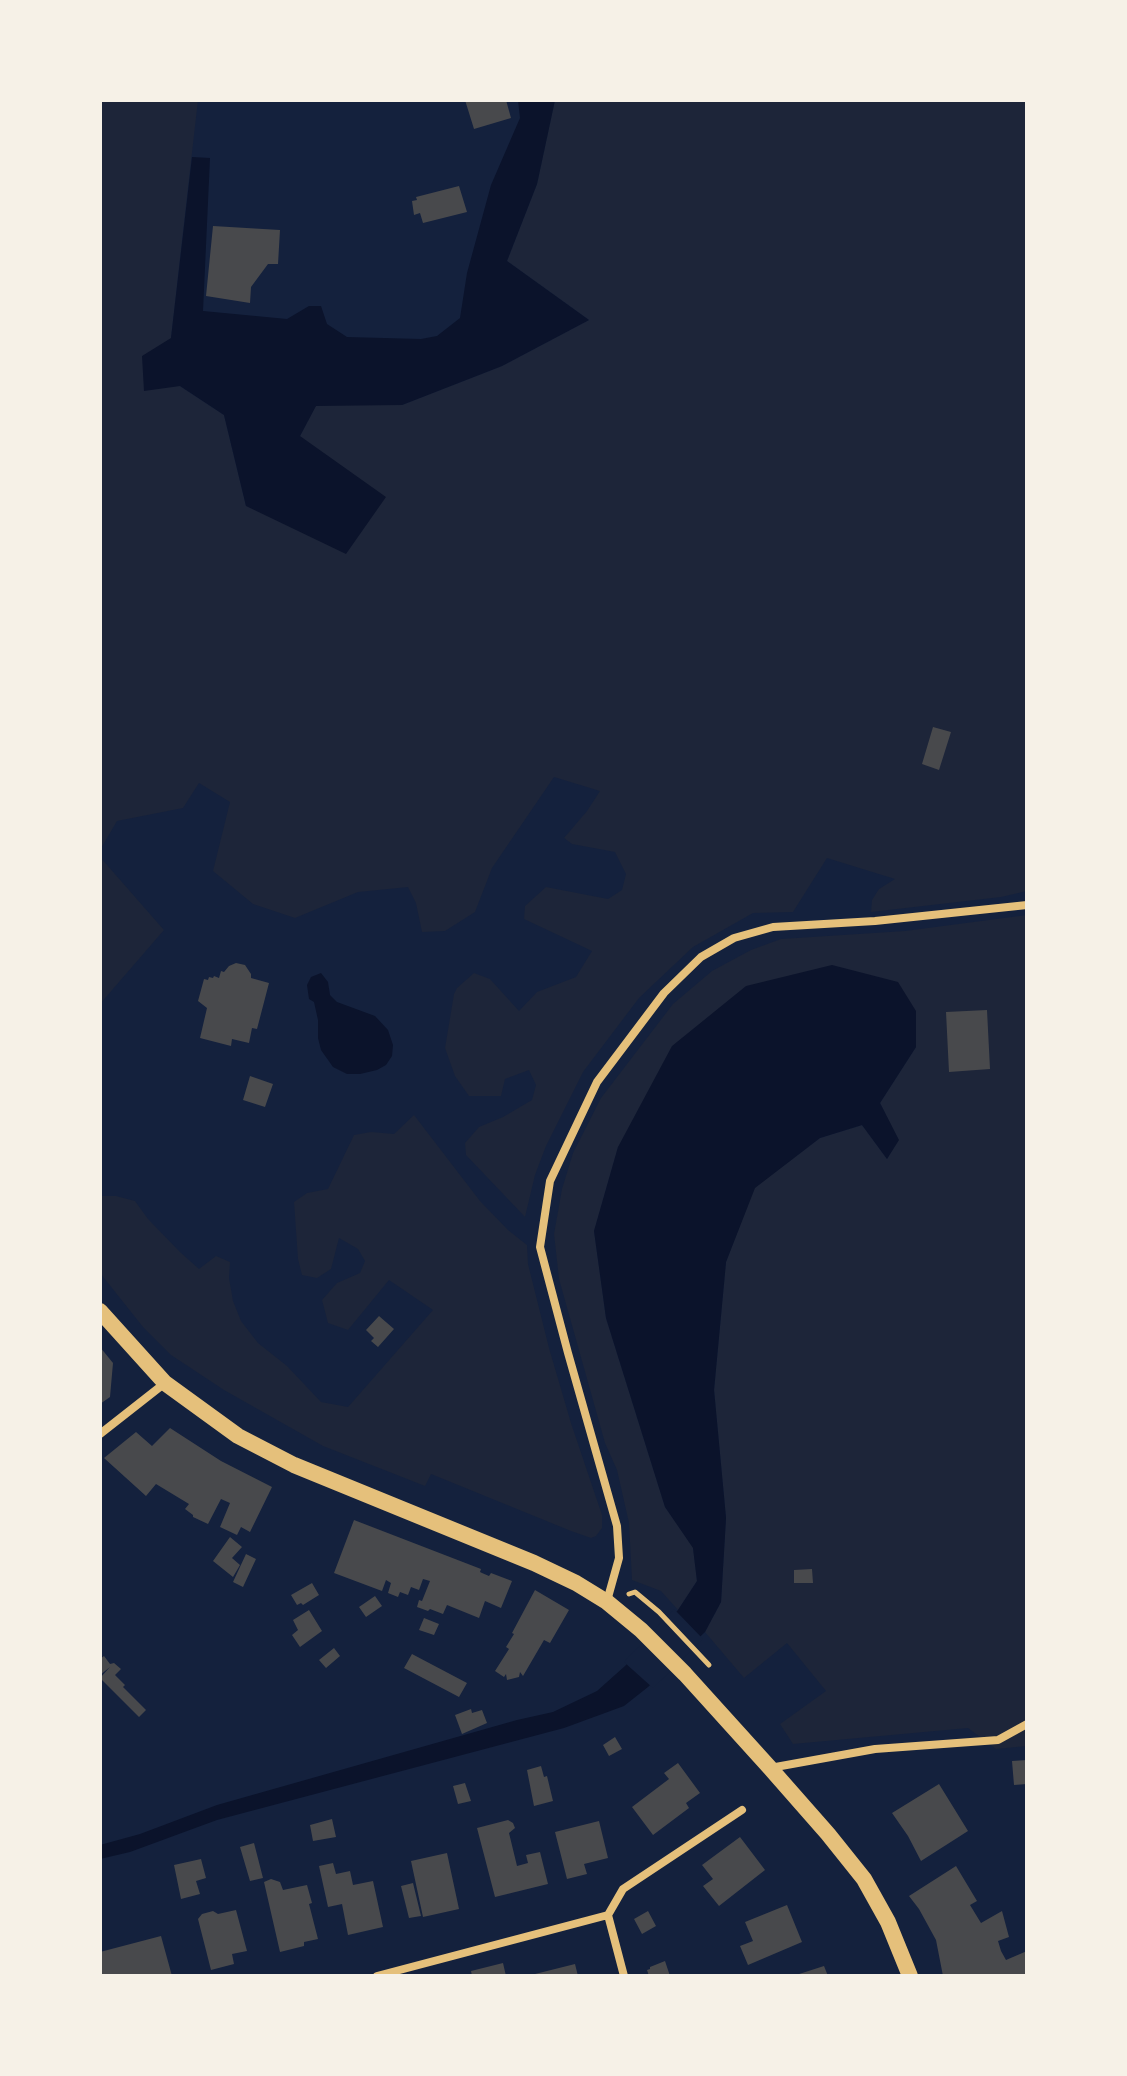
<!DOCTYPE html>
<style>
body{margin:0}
#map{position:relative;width:1127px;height:2076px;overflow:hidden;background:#14213d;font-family:"Sofia Sans Condensed",sans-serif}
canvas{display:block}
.frame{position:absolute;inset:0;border:102px solid #f6f1e7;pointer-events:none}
</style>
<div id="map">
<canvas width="1127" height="2076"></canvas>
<div class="frame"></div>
</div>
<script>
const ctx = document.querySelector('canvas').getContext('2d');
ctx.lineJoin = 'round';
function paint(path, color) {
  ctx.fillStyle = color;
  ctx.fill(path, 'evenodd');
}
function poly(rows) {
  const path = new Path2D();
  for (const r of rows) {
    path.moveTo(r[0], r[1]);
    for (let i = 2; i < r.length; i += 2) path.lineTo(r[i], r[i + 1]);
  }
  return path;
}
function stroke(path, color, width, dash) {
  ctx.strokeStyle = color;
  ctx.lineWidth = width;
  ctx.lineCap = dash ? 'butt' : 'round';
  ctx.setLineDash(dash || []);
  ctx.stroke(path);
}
const green = poly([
 [100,100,198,100,171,338,180,386,224,415,246,506,300,436,316,405,402,405,502,366,589,320,507,261,537,184,555,100,1027,100,1027,891,1001,897,871,912,872,900,879,889,895,879,827,858,793,912,753,913,693,947,639,998,583,1072,546,1146,535,1175,525,1217,466,1155,465,1143,479,1127,503,1117,532,1100,536,1085,529,1070,505,1079,501,1096,469,1096,455,1076,445,1048,454,994,457,988,474,973,490,979,519,1011,537,992,576,977,592,951,524,919,525,906,546,887,608,899,622,890,626,874,615,852,572,844,564,838,587,811,600,791,554,777,492,868,475,912,445,931,422,932,416,903,408,887,358,892,295,918,253,904,213,871,230,802,199,783,183,808,117,821,100,850],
 [100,857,164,930,100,1004],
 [1027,915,1027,1746,996,1749,968,1728,793,1744,780,1724,826,1691,787,1643,744,1678,705,1632,721,1602,726,1518,714,1390,726,1262,754,1188,820,1138,862,1125,887,1159,898,1140,880,1103,916,1047,916,1011,618,1147,594,1231,606,1318,665,1507,693,1547,697,1581,678,1610,661,1591,632,1580,629,1523,617,1470,605,1443,559,1279,554,1234,562,1189,573,1153,601,1098,673,1004,712,971,751,950,781,939,905,931],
 [414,1115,480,1201,508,1230,527,1245,528,1264,549,1348,571,1423,602,1515,602,1528,596,1536,591,1538,571,1531,431,1474,425,1486,323,1446,224,1390,171,1355,143,1327,100,1273,100,1196,116,1196,135,1201,148,1219,180,1252,199,1269,216,1256,230,1262,229,1278,233,1301,241,1321,258,1343,287,1366,321,1402,348,1407,433,1310,389,1280,348,1330,328,1323,322,1300,337,1283,360,1273,365,1261,358,1249,339,1238,331,1269,317,1278,302,1275,298,1259,294,1202,307,1193,328,1189,354,1135,371,1132,394,1134]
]);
const water = poly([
 [518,100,555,100,537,184,507,261,589,320,502,366,402,405,316,406,300,436,386,497,346,554,246,506,224,415,180,386,144,391,142,356,171,338,192,157,210,158,203,311,287,319,309,306,321,306,327,324,347,337,421,339,437,336,460,318,467,273,491,185,520,118],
 [832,965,898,982,916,1011,916,1047,880,1103,899,1140,887,1159,862,1125,820,1138,755,1188,726,1262,714,1390,726,1518,721,1602,705,1632,648,1687,624,1706,564,1728,217,1820,130,1852,100,1859,100,1845,140,1834,217,1805,517,1720,553,1712,597,1691,625,1666,678,1610,697,1581,693,1548,665,1507,606,1318,594,1231,618,1147,672,1046,746,986],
 [321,973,328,982,330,995,337,1002,375,1016,388,1030,393,1045,392,1056,386,1065,377,1070,360,1074,347,1074,333,1067,321,1050,318,1038,318,1020,314,1002,309,999,307,985,311,977]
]);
const pier = poly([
 [674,1609,703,1639,653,1688,624,1662]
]);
const building = poly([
 [465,100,506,100,511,118,474,129],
 [459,186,467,212,423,223,420,213,414,215,412,201,417,200,416,197],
 [213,226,280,230,278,264,268,264,251,287,250,303,206,296],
 [933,727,951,732,939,770,922,764],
 [236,963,245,965,251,974,251,978,269,983,257,1029,252,1028,249,1043,232,1039,231,1046,200,1038,207,1008,198,1001,204,979,208,980,209,977,213,978,214,976,219,978,221,971,224,972,229,966],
 [987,1010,990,1069,949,1072,946,1012],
 [250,1076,273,1084,265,1107,243,1100],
 [379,1316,394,1329,378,1347,371,1341,374,1338,366,1330],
 [100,1347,113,1363,110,1397,100,1404],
 [170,1428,221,1461,272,1487,250,1532,241,1527,237,1535,220,1527,230,1503,221,1499,208,1524,193,1517,193,1515,185,1509,189,1504,156,1484,146,1496,104,1458,136,1432,152,1446],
 [354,1520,481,1569,480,1572,482,1573,489,1576,491,1573,512,1581,501,1608,485,1601,479,1618,447,1605,443,1614,430,1609,428,1611,417,1607,419,1600,422,1601,430,1581,423,1579,419,1590,411,1587,408,1595,400,1592,398,1597,388,1593,391,1583,386,1580,382,1591,334,1573],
 [230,1537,242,1547,232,1558,240,1565,233,1577,213,1561],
 [246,1554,256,1559,243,1587,233,1582],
 [812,1569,813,1583,794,1583,794,1570],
 [312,1583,319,1595,303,1605,301,1603,297,1605,291,1595],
 [535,1590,569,1610,550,1643,544,1640,523,1676,520,1672,519,1677,507,1680,506,1674,504,1677,495,1671,509,1649,506,1647,514,1634,512,1633],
 [375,1596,382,1606,366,1617,359,1607],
 [309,1610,322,1631,300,1647,292,1635,298,1630,293,1620],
 [424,1618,439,1624,434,1635,419,1630],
 [334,1648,340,1656,326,1668,319,1660],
 [412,1654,467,1683,459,1697,404,1668],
 [104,1656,110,1664,114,1663,121,1669,115,1675,125,1685,123,1687,146,1710,139,1717,100,1678,110,1667,100,1675,100,1659],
 [471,1709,472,1713,482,1710,487,1723,462,1734,455,1715],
 [615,1737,622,1749,609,1756,603,1745],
 [1027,1760,1027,1784,1014,1785,1012,1761],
 [678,1763,700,1793,686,1803,689,1808,653,1835,632,1807,669,1779,664,1773],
 [541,1766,544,1777,547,1776,553,1801,534,1806,527,1770],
 [465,1783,471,1801,458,1804,453,1786],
 [939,1784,968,1831,921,1861,908,1836,892,1813],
 [332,1819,336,1837,313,1841,310,1825],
 [508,1820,513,1823,515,1828,509,1833,517,1866,528,1863,526,1855,540,1852,548,1884,495,1897,477,1828],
 [599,1821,608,1858,584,1864,587,1874,567,1879,555,1832],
 [740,1837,765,1870,719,1906,703,1886,713,1879,702,1865],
 [254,1843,263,1878,250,1881,240,1847],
 [447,1853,459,1909,423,1917,411,1861],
 [201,1859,206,1878,196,1881,200,1894,181,1899,174,1865],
 [333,1863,336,1874,350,1871,353,1885,373,1881,383,1927,348,1935,342,1904,328,1907,319,1866],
 [956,1866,977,1901,970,1905,981,1923,1002,1911,1009,1937,998,1941,1001,1951,1006,1960,1027,1951,1027,1976,943,1976,936,1940,919,1909,909,1896],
 [271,1879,280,1882,283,1890,307,1885,312,1903,309,1904,318,1939,304,1942,304,1946,280,1952,264,1882],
 [413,1883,421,1916,409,1918,401,1886],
 [787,1905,802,1942,748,1965,740,1946,753,1941,745,1922],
 [236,1910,247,1951,232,1954,234,1964,211,1970,198,1919,202,1914,213,1911,218,1914],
 [648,1911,656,1926,642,1934,634,1919],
 [161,1936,172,1976,100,1976,100,1952],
 [665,1961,670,1976,649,1976,647,1970,650,1969,650,1967],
 [503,1963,506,1976,472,1976,471,1971],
 [575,1964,578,1976,531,1976,531,1975],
 [824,1966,828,1976,796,1976,796,1975]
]);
const path = poly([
 [629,1594,635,1592,659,1612,709,1665]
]);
const minor = poly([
 [100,1434,165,1383],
 [607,1601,619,1558,617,1526,568,1353,540,1247,550,1181,597,1082,664,993,701,957,734,938,773,927,875,921,1027,905],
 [770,1768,875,1749,998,1740,1027,1724],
 [608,1915,623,1889,742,1810],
 [377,1976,608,1915,624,1976]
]);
const secondary = poly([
 [100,1311,165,1383,238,1436,294,1465,534,1563,576,1583,607,1602,641,1630,685,1674,770,1768,828,1834,864,1879,888,1922,910,1976]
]);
paint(green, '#1d2539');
paint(water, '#0b132b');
paint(pier, '#14213d');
paint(building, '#48494c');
stroke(path, '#e5c07b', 5);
stroke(minor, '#e5c07b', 8);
stroke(secondary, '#e5c07b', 16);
</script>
